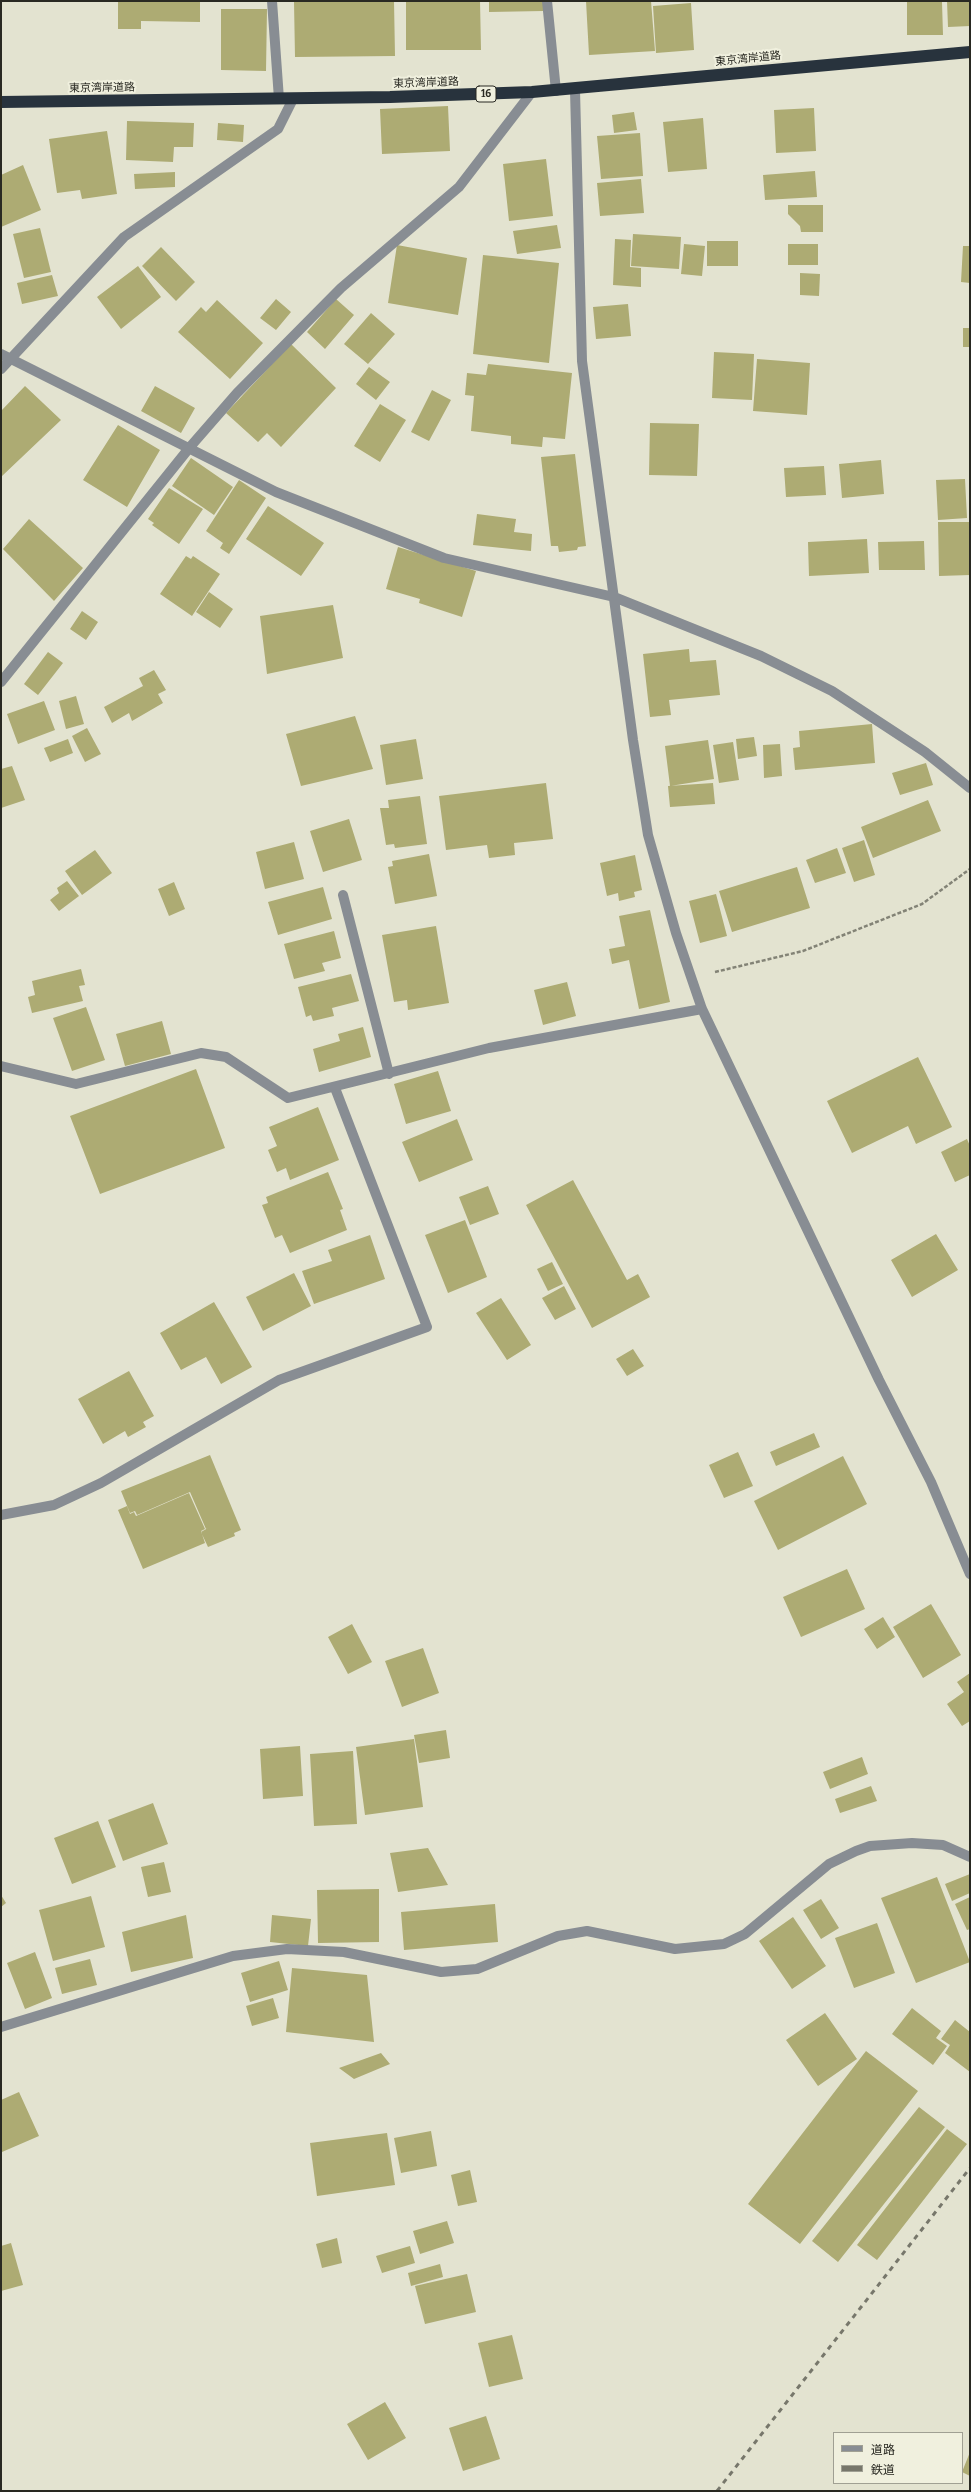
<!DOCTYPE html>
<meta charset="utf-8">
<style>
body{margin:0}
#map{position:relative;width:971px;height:2492px;overflow:hidden;background:#e3e3d0;font-family:Bitter,"Noto Sans JP",serif}
canvas{display:block}
.frame{position:absolute;inset:0;border:2px solid #292922;pointer-events:none}
.legend{position:absolute;left:833px;top:2432px;width:130px;height:52px;box-sizing:border-box;background:#f0f0de;border:1px solid #a0a093;margin:0;padding:5px 7px;list-style:none;font-size:12px;color:#292922}
.legend li{display:flex;align-items:center;gap:8px;height:20px}
.legend b{width:20px;border:1px solid #a0a093}
</style>
<div id="map">
<canvas width="971" height="2492"></canvas>
<div class="frame"></div>
<ul class="legend">
<li><b style="height:5px;background:#888d93"></b>道路</li>
<li><b style="height:5px;background:#77776b"></b>鉄道</li>
</ul>
</div>
<script>
const ctx = document.querySelector('canvas').getContext('2d');
ctx.lineJoin = 'round';
function paint(path, color) {
  ctx.fillStyle = color;
  ctx.fill(path, 'evenodd');
}
function poly(rows) {
  const path = new Path2D();
  for (const r of rows) {
    path.moveTo(r[0], r[1]);
    for (let i = 2; i < r.length; i += 2) path.lineTo(r[i], r[i + 1]);
  }
  return path;
}
function stroke(path, color, width, dash) {
  ctx.strokeStyle = color;
  ctx.lineWidth = width;
  ctx.lineCap = dash ? 'butt' : 'round';
  ctx.setLineDash(dash || []);
  ctx.stroke(path);
}
function drawText(font, color, halo, rows, align = 'center') {
  ctx.font = font + ' Bitter,"Noto Sans JP",serif';
  ctx.lineWidth = 4;
  ctx.setLineDash([]);
  ctx.textBaseline = 'middle';
  ctx.strokeStyle = halo;
  ctx.fillStyle = color;
  for (const [text, x, y, turn = 0] of rows) {
    ctx.save();
    ctx.translate(x, y);
    ctx.rotate((+turn || 0) * Math.PI / 180);
    ctx.textAlign = isNaN(turn) ? turn : align;
    if (halo) ctx.strokeText(text, 0, 0);
    ctx.fillText(text, 0, 0);
    ctx.restore();
  }
}
const building = poly([
 [118,1,200,1,200,22,141,21,141,29,118,29],
 [394,1,395,56,295,57,294,2],
 [406,1,480,1,481,50,406,50],
 [489,1,543,1,543,11,489,12],
 [586,1,651,1,655,51,589,55],
 [947,1,970,1,970,26,948,27],
 [907,2,942,2,943,35,907,35],
 [691,3,694,50,656,53,653,6],
 [221,9,267,9,266,71,221,70],
 [448,106,450,151,382,154,380,109],
 [814,108,816,151,776,153,774,110],
 [634,112,637,130,614,133,612,115],
 [703,118,707,169,668,172,663,122],
 [127,121,194,123,193,147,174,147,173,162,126,160],
 [218,123,244,125,243,142,217,140],
 [107,131,117,194,82,199,80,190,57,193,49,139],
 [640,133,643,176,601,179,597,136],
 [546,159,553,216,509,221,503,164],
 [23,165,41,210,1,227,1,175],
 [815,171,817,197,765,200,763,175],
 [175,172,175,187,135,189,134,174],
 [641,179,644,213,600,216,597,183],
 [788,205,823,205,823,232,801,232,800,226,788,214],
 [557,225,561,248,517,254,513,231],
 [40,228,51,272,24,278,13,234],
 [633,234,681,237,679,269,631,266],
 [615,239,631,240,630,267,641,268,641,287,613,285],
 [707,241,738,241,738,266,707,266],
 [684,244,705,246,702,276,681,274],
 [788,244,818,244,818,265,788,265],
 [397,245,467,258,458,315,388,303],
 [963,246,970,246,970,283,961,282],
 [161,247,195,282,176,301,142,266],
 [483,255,559,263,549,363,473,354],
 [138,266,161,297,121,329,97,297],
 [800,273,820,274,819,296,800,295],
 [52,275,58,296,22,304,17,283],
 [276,299,291,312,276,330,260,318],
 [336,299,354,315,325,349,307,332],
 [217,300,263,343,230,379,178,332,201,307,206,312],
 [628,304,631,336,596,339,593,307],
 [371,313,395,334,368,364,344,344],
 [963,328,970,328,970,347,963,347],
 [291,344,336,388,281,447,267,433,258,442,226,413],
 [714,352,754,354,752,400,712,398],
 [757,359,810,363,807,415,753,411],
 [488,364,572,373,565,439,543,437,542,447,511,444,511,436,471,431,474,396,465,395,467,373,486,375],
 [369,367,390,382,376,400,356,384],
 [25,386,61,420,1,477,1,411],
 [155,386,195,408,181,433,141,411],
 [432,390,451,400,429,441,411,432],
 [380,404,406,420,380,462,354,446],
 [650,423,699,424,697,476,649,475],
 [118,425,160,450,127,507,83,480],
 [575,454,586,546,578,547,577,550,559,552,558,546,551,546,541,457],
 [191,458,233,487,214,515,172,486],
 [881,460,884,494,842,498,839,464],
 [824,466,826,495,786,497,784,468],
 [965,479,967,518,938,520,936,480],
 [239,480,266,498,229,554,220,548,223,543,206,531],
 [169,488,203,509,179,544,152,525,154,523,148,519],
 [268,506,324,543,301,576,246,539],
 [477,514,516,519,514,532,532,534,531,551,473,545],
 [29,519,83,568,54,601,3,549],
 [938,522,970,522,970,575,939,576],
 [867,539,869,573,809,576,808,542],
 [924,541,925,570,879,570,878,542],
 [398,547,476,571,462,617,419,603,420,599,386,589],
 [186,556,191,559,193,556,220,574,192,616,160,594],
 [209,592,233,609,220,628,196,612],
 [333,605,343,658,267,674,260,616],
 [82,611,98,622,86,640,70,629],
 [689,649,690,662,716,660,720,695,669,700,671,715,650,717,643,654],
 [48,652,63,663,38,695,24,684],
 [154,670,166,690,158,694,163,703,132,721,129,713,112,723,104,707,143,686,139,678],
 [76,696,84,724,66,729,59,701],
 [44,701,55,730,18,744,7,714],
 [355,716,373,769,301,786,286,734],
 [872,724,875,763,795,770,793,748,800,747,799,731],
 [87,728,101,754,85,762,72,736],
 [754,737,757,756,738,759,736,739],
 [68,739,73,753,50,762,44,748],
 [416,739,423,779,386,785,380,745],
 [708,740,714,779,670,786,665,746],
 [733,742,739,780,719,783,713,745],
 [780,744,782,776,764,778,763,745],
 [926,763,933,785,900,795,892,773],
 [12,766,25,800,1,808,1,769],
 [546,783,553,839,514,843,515,855,489,858,487,845,446,850,439,796],
 [713,783,715,804,670,807,668,786],
 [420,796,427,844,395,848,394,844,386,845,380,808,389,808,388,800],
 [928,800,941,831,873,858,861,827],
 [349,819,362,860,323,872,310,831],
 [864,840,875,875,854,882,842,848],
 [294,842,304,879,265,889,256,852],
 [837,848,846,873,815,883,806,860],
 [95,850,112,873,82,895,65,871],
 [429,854,437,896,395,904,388,867,393,866,392,861],
 [635,855,642,890,634,892,635,897,619,901,618,893,607,896,600,863],
 [797,867,810,908,732,932,719,891],
 [67,881,79,896,59,911,50,900,59,893,57,888],
 [174,882,185,909,169,916,158,889],
 [323,887,332,919,278,935,268,902],
 [716,894,727,936,700,943,689,901],
 [650,910,670,1002,639,1009,629,960,612,964,609,949,625,946,619,916],
 [436,926,449,1003,408,1010,407,1000,394,1002,382,935],
 [334,931,341,958,322,963,325,971,294,979,284,944],
 [81,969,85,985,79,986,83,1001,32,1013,28,997,35,995,32,981],
 [351,974,359,1001,332,1008,334,1016,313,1021,311,1015,306,1017,298,987],
 [567,982,576,1016,543,1025,534,990],
 [86,1007,105,1060,72,1071,53,1018],
 [162,1021,171,1054,125,1066,116,1034],
 [363,1027,371,1057,319,1072,313,1049,340,1041,338,1034],
 [918,1057,952,1127,916,1144,908,1126,852,1153,827,1101],
 [196,1069,225,1148,100,1194,70,1116],
 [438,1071,451,1111,406,1124,394,1084],
 [318,1107,339,1160,290,1180,286,1168,277,1172,268,1150,277,1146,269,1127],
 [457,1119,473,1160,419,1182,402,1142],
 [967,1139,970,1146,970,1175,955,1182,941,1152],
 [328,1172,343,1209,340,1210,347,1230,290,1253,282,1235,275,1238,262,1205,268,1203,266,1197],
 [573,1180,627,1280,638,1274,650,1297,592,1328,526,1205],
 [488,1186,499,1214,470,1225,459,1197],
 [465,1220,487,1277,448,1293,425,1235],
 [936,1234,958,1270,912,1297,891,1260],
 [370,1235,385,1279,314,1304,302,1271,332,1261,328,1250],
 [552,1262,563,1284,548,1291,537,1269],
 [294,1273,311,1306,263,1331,246,1297],
 [564,1286,576,1309,555,1320,542,1298],
 [501,1298,531,1345,507,1360,476,1313],
 [214,1302,252,1367,221,1384,206,1357,181,1370,160,1333],
 [633,1349,644,1366,627,1376,616,1359],
 [129,1371,154,1416,143,1422,146,1427,128,1437,125,1431,103,1444,78,1399],
 [814,1433,820,1447,776,1466,770,1452],
 [738,1452,753,1486,724,1498,709,1465],
 [210,1455,241,1530,234,1533,235,1536,208,1547,201,1532,208,1528,206,1529,190,1492,137,1515,135,1511,130,1513,121,1491],
 [843,1456,867,1504,778,1550,754,1501],
 [189,1493,205,1529,201,1531,200,1528,205,1543,143,1569,118,1510,127,1506,130,1514,134,1512,136,1516],
 [847,1569,865,1609,801,1637,783,1597],
 [931,1604,961,1655,923,1678,893,1627],
 [883,1617,895,1637,877,1649,864,1629],
 [352,1624,372,1662,348,1674,328,1637],
 [423,1648,439,1693,402,1707,385,1661],
 [970,1673,970,1721,962,1726,947,1704,964,1692,957,1682],
 [446,1730,450,1758,419,1763,414,1735],
 [414,1739,423,1807,365,1815,356,1747],
 [300,1746,303,1796,263,1799,260,1749],
 [353,1751,357,1824,314,1826,310,1754],
 [862,1757,868,1774,830,1789,823,1772],
 [871,1786,877,1801,840,1813,835,1799],
 [153,1803,168,1844,123,1861,108,1820],
 [98,1821,116,1867,72,1884,54,1838],
 [428,1848,448,1885,398,1892,390,1853],
 [164,1862,171,1892,148,1897,141,1867],
 [970,1874,970,1893,952,1901,945,1884],
 [937,1877,970,1962,916,1983,881,1898],
 [379,1889,379,1942,318,1943,317,1890],
 [1,1895,6,1903,1,1907],
 [91,1896,105,1947,53,1961,39,1910],
 [970,1897,970,1929,967,1930,955,1904],
 [821,1899,839,1928,821,1939,803,1910],
 [495,1904,498,1942,404,1950,401,1912],
 [186,1915,193,1958,131,1972,122,1932],
 [272,1915,311,1919,308,1946,270,1942],
 [793,1917,826,1966,792,1989,759,1941],
 [877,1923,895,1973,854,1988,835,1938],
 [35,1952,52,1998,25,2009,7,1963],
 [90,1959,97,1985,62,1994,55,1968],
 [279,1961,288,1990,250,2002,241,1973],
 [292,1968,367,1975,374,2042,286,2032],
 [273,1998,279,2018,252,2026,246,2006],
 [912,2008,941,2031,936,2038,947,2046,933,2065,892,2034],
 [825,2013,857,2059,818,2086,786,2040],
 [955,2020,970,2032,970,2072,945,2053,950,2045,941,2039],
 [866,2051,918,2091,800,2244,748,2204],
 [381,2053,390,2064,354,2079,339,2068],
 [19,2092,39,2136,2,2152,1,2100],
 [919,2107,945,2127,838,2262,812,2241],
 [947,2129,967,2144,877,2260,857,2245],
 [431,2131,437,2166,401,2173,394,2138],
 [387,2133,395,2185,317,2196,310,2143],
 [470,2170,477,2202,458,2206,451,2175],
 [447,2221,454,2243,420,2254,413,2231],
 [337,2238,342,2263,322,2268,316,2244],
 [11,2243,23,2285,1,2291,1,2246],
 [410,2246,415,2263,382,2273,376,2256],
 [440,2264,443,2277,411,2286,408,2273],
 [467,2274,476,2312,425,2324,415,2286],
 [512,2335,523,2379,489,2387,478,2343],
 [385,2402,406,2438,368,2460,347,2424],
 [486,2416,500,2459,463,2471,449,2428],
 [970,2452,970,2476,962,2472]
]);
const path = poly([
 [715,972,803,951,922,904,970,869]
]);
const street = poly([
 [272,1,279,99],
 [547,1,556,91],
 [575,90,582,361,633,740,648,835,676,933,702,1009,879,1380,931,1482,970,1574],
 [1,354,276,492,444,558,614,597,761,656,832,691,925,752,970,788],
 [1,369,124,237,278,129,293,99],
 [1,682,190,447,237,393,341,288,459,187,532,92],
 [343,895,389,1074],
 [1,1066,76,1084,201,1053,226,1057,288,1098,489,1048,702,1009],
 [1,1515,54,1505,101,1483,279,1380,427,1327,335,1088],
 [1,2027,233,1956,287,1949,344,1952,441,1972,477,1969,558,1936,587,1931,675,1949,724,1944,745,1934,829,1864,856,1851,870,1846,912,1843,943,1845,970,1857]
]);
const highway = poly([
 [1,102,390,97,532,92,970,52]
]);
const rail = poly([
 [717,2491,970,2168]
]);
const shields = [
 [486,94,20]
];
const shieldNames = [
 ["16",486,94]
];
const streetNames = [
 ["東京湾岸道路",748,59,-6],
 ["東京湾岸道路",426,83,-2],
 ["東京湾岸道路",102,88,-1]
];
paint(building, '#adab73');
stroke(path, '#838376', 2.5, [4, 2]);
stroke(street, '#888d93', 10);
stroke(highway, '#28333d', 12);
stroke(rail, '#77776b', 3, [5, 5]);
for (const [x, y, w] of shields) {
  const box = new Path2D();
  box.roundRect(x - w / 2, y - 8, w, 16, 3);
  ctx.fillStyle = '#f0f0de';
  ctx.fill(box);
  stroke(box, '#292922', 1);
}
drawText('bold 10px', '#292922', null, shieldNames);
drawText('11px', '#292922', '#f0f0de', streetNames);
</script>
